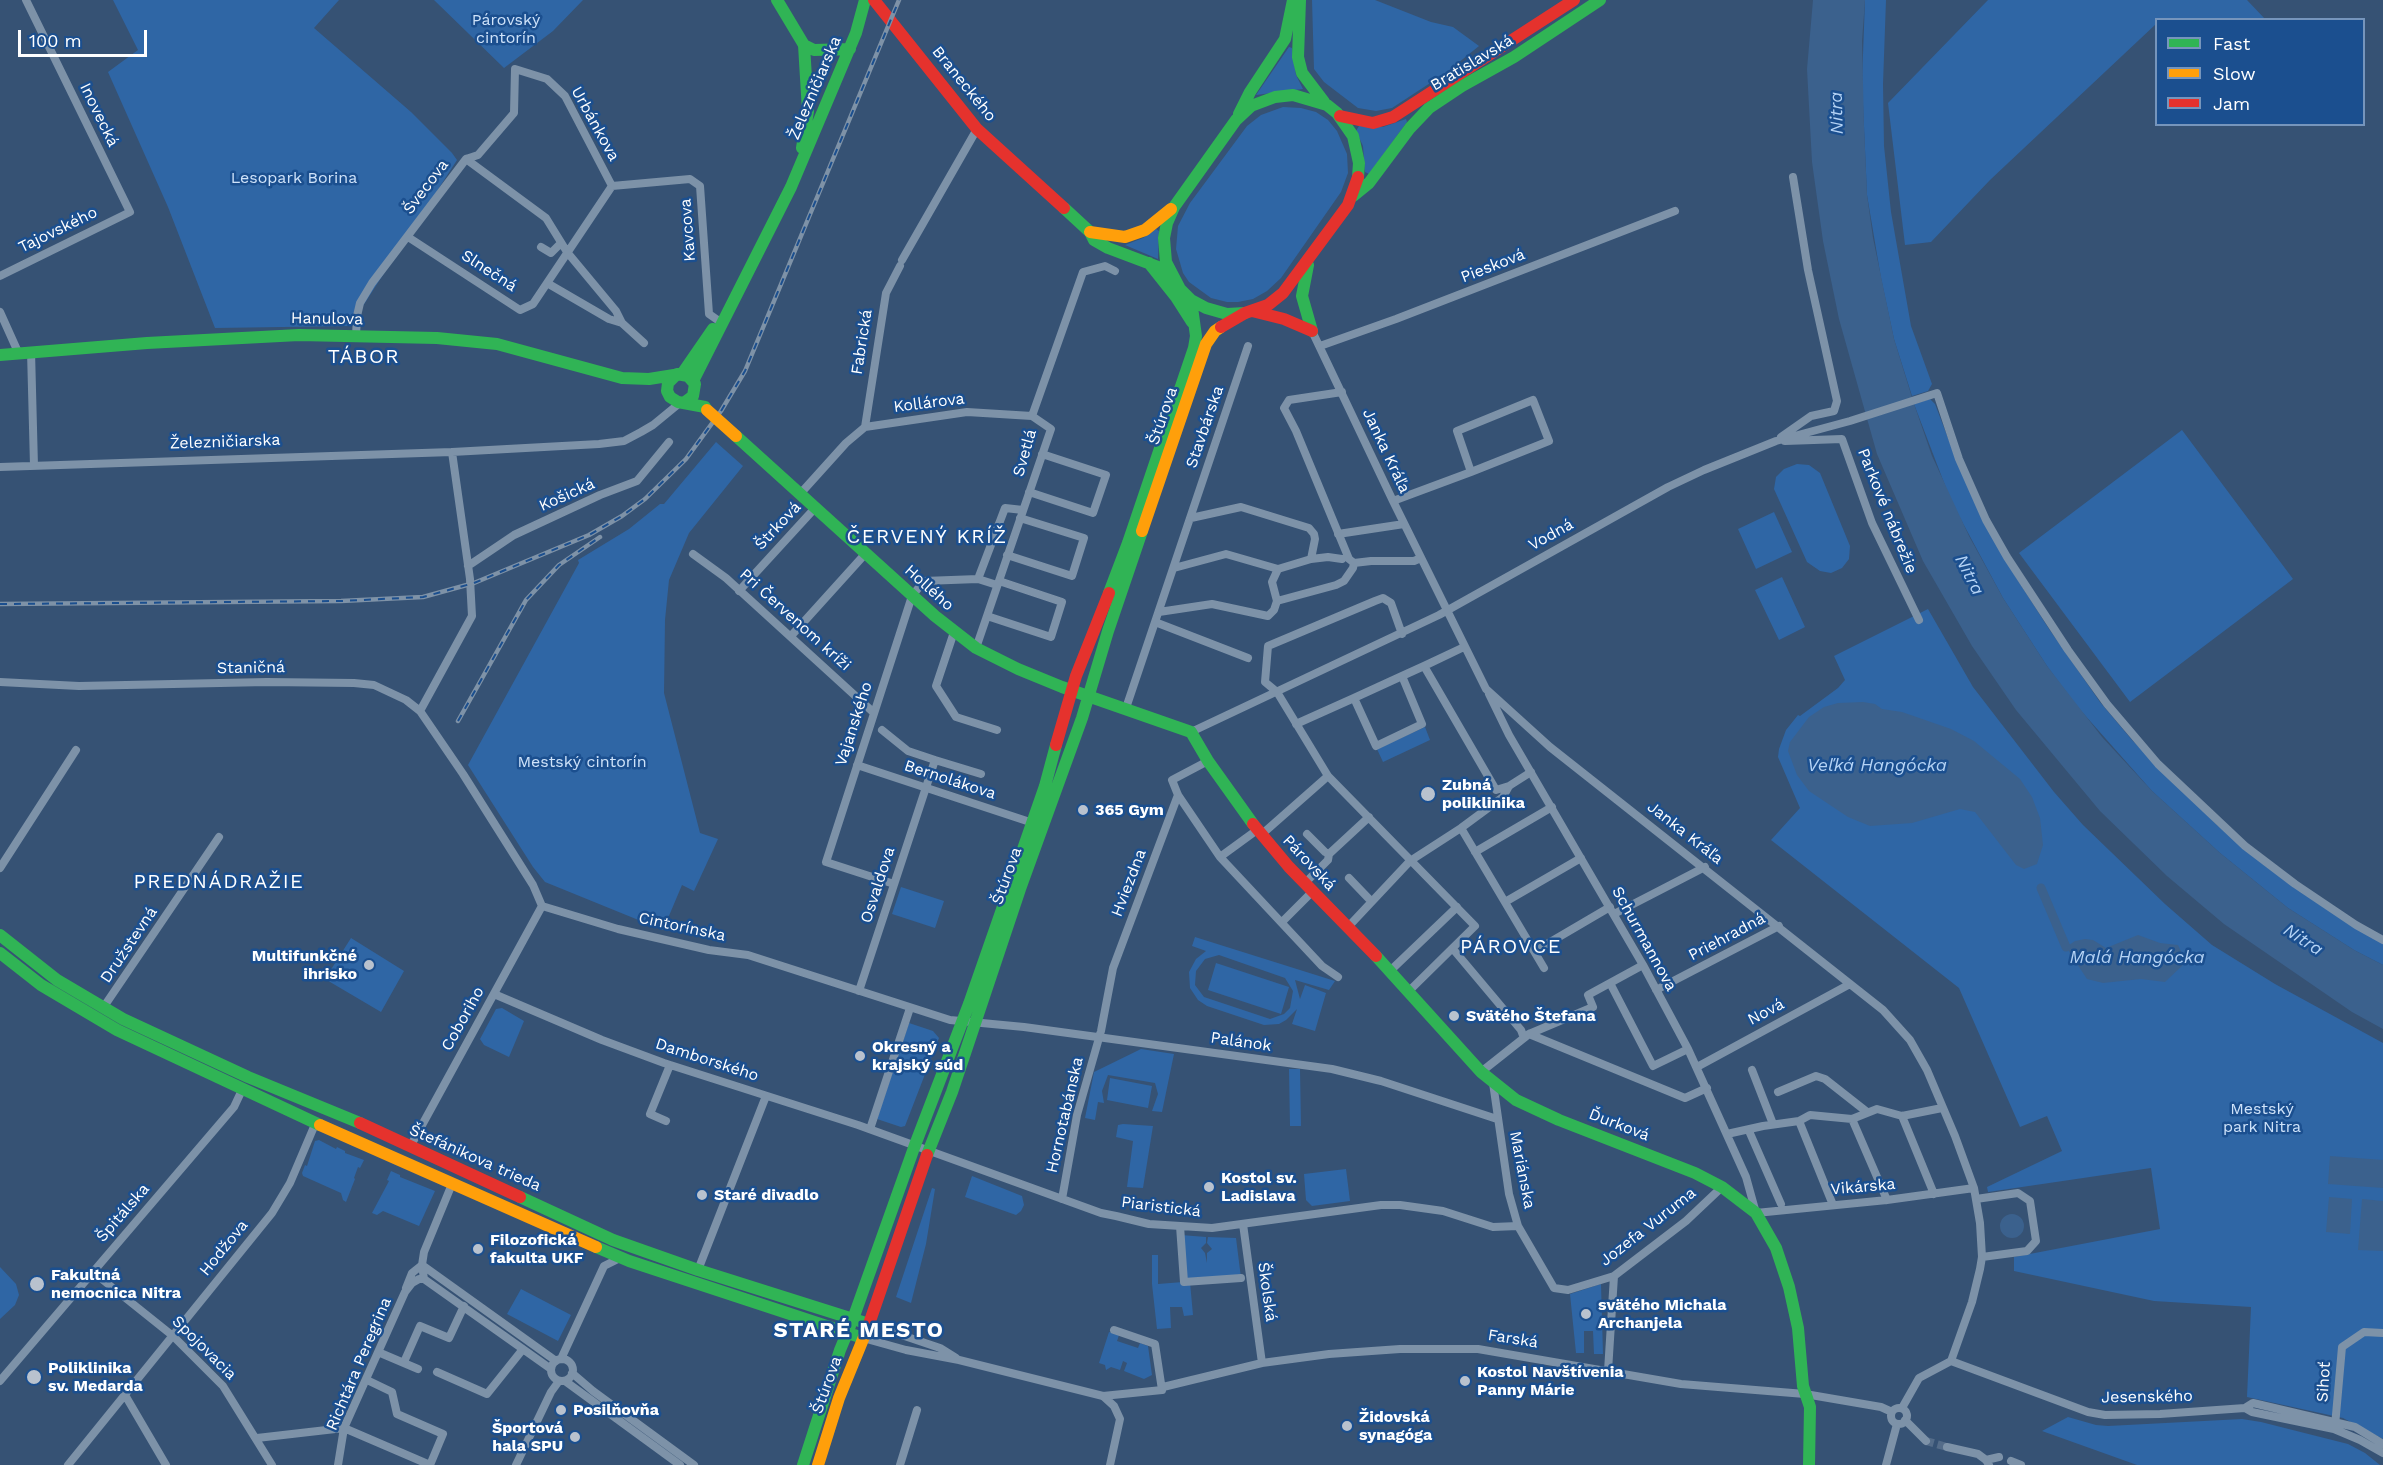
<!DOCTYPE html>
<meta charset="utf-8">
<style>
body{margin:0}
#map{position:relative;width:2383px;height:1465px;overflow:hidden;background:#365274;font-family:"Work Sans",sans-serif}
canvas{display:block}
.legend{position:absolute;left:2155px;top:18px;width:210px;height:108px;box-sizing:border-box;background:#1b4f8f;border:2px solid #7695bc;margin:0;padding:8px 10px;list-style:none;font-size:18px;color:#fff}
.legend li{display:flex;align-items:center;gap:12px;height:30px}
.legend b{width:30px;border:2px solid #7695bc}
.scale{position:absolute;left:18px;top:30px;width:129px;height:27px;box-sizing:border-box;border:3px solid #fff;border-top:0;padding-left:8px;font-size:18px;line-height:21px;white-space:nowrap;color:#fff;-webkit-text-stroke:4px #1b4f8f;paint-order:stroke}
</style>
<div id="map">
<canvas width="2383" height="1465"></canvas>
<ul class="legend">
<li><b style="height:8px;background:#30b455"></b>Fast</li>
<li><b style="height:8px;background:#ff9f0a"></b>Slow</li>
<li><b style="height:8px;background:#e5322d"></b>Jam</li>
</ul>
<div class="scale">100 m</div>
</div>
<script>
const ctx = document.querySelector('canvas').getContext('2d');
ctx.lineJoin = 'round';
function paint(path, color) {
  ctx.fillStyle = color;
  ctx.fill(path, 'evenodd');
}
function poly(rows) {
  const path = new Path2D();
  for (const r of rows) {
    if (r.length === 3) {
      path.moveTo(r[0] + r[2], r[1]);
      path.arc(r[0], r[1], r[2], 0, 2 * Math.PI);
      continue;
    }
    path.moveTo(r[0], r[1]);
    for (let i = 2; i < r.length; i += 2) path.lineTo(r[i], r[i + 1]);
  }
  return path;
}
function stroke(path, color, width, dash) {
  ctx.strokeStyle = color;
  ctx.lineWidth = width;
  ctx.lineCap = dash ? 'butt' : 'round';
  ctx.setLineDash(dash || []);
  ctx.stroke(path);
}
function drawText(font, color, halo, rows, align = 'center') {
  ctx.font = font + ' "Work Sans",sans-serif';
  ctx.lineWidth = 5;
  ctx.setLineDash([]);
  ctx.textBaseline = 'middle';
  ctx.strokeStyle = halo;
  ctx.fillStyle = color;
  for (const [text, x, y, turn = 0] of rows) {
    ctx.save();
    ctx.translate(x, y);
    ctx.rotate((+turn || 0) * Math.PI / 180);
    ctx.textAlign = isNaN(turn) ? turn : align;
    if (halo) ctx.strokeText(text, 0, 0);
    ctx.fillText(text, 0, 0);
    ctx.restore();
  }
}
const green = poly([
 [113,0,339,0,314,28,411,112,452,153,457,160,350,326,215,328,168,207,108,72,138,50],
 [434,0,583,0,553,31,504,68],
 [1312,0,1375,0,1431,22,1453,27,1479,46,1447,72,1392,108,1376,111,1358,108,1324,82,1314,69],
 [1865,0,1886,0,1883,84,1884,146,1891,212,1911,326,1932,384,1928,391,1912,396,1894,339,1881,278,1867,195,1862,82],
 [1988,0,2247,0,2265,19,2163,18,2156,20,2156,24,1990,180,1931,242,1905,245,1888,103],
 [1289,47,1292,48,1296,75,1303,89,1256,95],
 [1283,107,1301,108,1316,112,1328,120,1337,131,1347,154,1348,173,1341,192,1281,278,1267,291,1253,299,1238,302,1227,302,1211,298,1189,282,1183,273,1176,249,1178,226,1190,203,1247,126,1261,115],
 [1406,119,1407,122,1369,174,1365,172,1363,146,1356,131,1359,126,1383,127],
 [1156,229,1159,231,1158,259,1125,245,1143,238],
 [1930,399,1935,404,1948,438,2015,576,2049,629,2100,702,2132,740,2217,825,2255,856,2383,943,2383,965,2354,950,2288,908,2220,853,2152,791,2075,704,2047,666,2003,598,1951,501,1914,404],
 [2182,430,2293,579,2130,702,2019,553],
 [716,442,743,466,689,533,669,580,665,620,664,693,700,833,718,839,694,891,682,885,663,930,545,882,533,867,468,765,579,563,578,560,629,529,660,504,664,504],
 [1797,464,1809,465,1820,473,1850,546,1849,559,1842,568,1831,573,1820,571,1807,562,1774,489,1776,477,1784,469],
 [1774,512,1792,552,1756,569,1738,529],
 [1782,577,1805,627,1779,640,1755,590],
 [1928,609,1973,687,2054,792,2083,825,2165,904,2212,945,2275,984,2383,1043,2383,1439,2343,1418,2247,1397,2251,1307,2154,1301,2014,1271,2014,1257,2160,1229,2151,1168,1988,1192,1987,1187,2062,1151,2047,1116,2020,1127,1959,988,1771,840,1800,808,1778,757,1779,749,1786,730,1798,715,1800,716,1838,688,1845,680,1834,656],
 [1425,727,1430,740,1383,762,1377,749],
 [901,887,944,901,935,928,892,914],
 [1195,937,1335,981,1329,990,1295,980,1300,999,1305,985,1326,993,1315,1031,1292,1024,1297,1009,1286,1020,1279,1024,1264,1025,1207,1006,1198,1000,1190,988,1189,972,1196,959,1206,951,1192,946],
 [1219,955,1285,978,1293,991,1290,1008,1284,1014,1270,1019,1204,997,1195,985,1196,971,1205,959],
 [351,938,404,971,381,1012,325,979],
 [1216,963,1289,987,1281,1014,1208,990],
 [502,1008,524,1021,509,1057,484,1045,480,1039,496,1009],
 [909,1023,933,1031,939,1038,905,1126,901,1127,877,1119],
 [1141,1049,1174,1054,1162,1112,1152,1111,1158,1094,1155,1083,1108,1075,1102,1091,1104,1103,1098,1102,1095,1120,1085,1118,1094,1072],
 [1289,1069,1300,1069,1301,1126,1290,1126],
 [1110,1078,1152,1086,1148,1108,1107,1100],
 [1123,1124,1153,1126,1143,1188,1127,1187,1133,1141,1116,1137,1118,1125],
 [319,1140,336,1149,337,1147,345,1151,345,1153,364,1160,360,1168,358,1167,354,1178,355,1179,346,1202,343,1200,341,1193,303,1176,302,1173,305,1165,307,1166,315,1141],
 [1346,1169,1350,1201,1312,1206,1306,1200,1304,1174],
 [391,1171,400,1175,400,1177,435,1191,419,1226,383,1211,377,1215,372,1213,389,1181,387,1180],
 [972,1176,1022,1196,1024,1205,1021,1211,1016,1215,965,1197],
 [932,1188,935,1189,926,1244,911,1303,896,1297],
 [1181,1235,1206,1237,1206,1243,1201,1248,1205,1253,1207,1263,1207,1253,1212,1249,1207,1243,1208,1237,1236,1238,1241,1278,1190,1282,1193,1315,1184,1316,1182,1307,1170,1307,1171,1328,1157,1329,1152,1284,1152,1255,1158,1255,1158,1284,1183,1282],
 [0,1267,16,1284,19,1295,15,1305,0,1319],
 [1601,1284,1603,1354,1594,1354,1593,1331,1584,1331,1584,1353,1576,1353,1570,1294],
 [521,1289,571,1315,558,1341,507,1314],
 [1109,1332,1119,1335,1117,1341,1138,1348,1140,1343,1148,1346,1152,1375,1144,1379,1124,1371,1127,1363,1123,1361,1120,1370,1111,1367,1106,1370,1105,1365,1099,1363],
 [2068,1417,2096,1425,2108,1426,2242,1419,2261,1422,2348,1444,2365,1453,2380,1465,2137,1465,2042,1431]
]);
const water = poly([
 [1813,0,1865,0,1862,41,1864,126,1867,195,1873,238,1894,339,1914,404,1932,456,1969,536,2003,598,2047,666,2102,737,2152,791,2220,853,2288,908,2354,950,2383,965,2383,1029,2352,1012,2224,924,2167,876,2100,811,2016,710,1972,646,1923,561,1877,454,1839,319,1823,241,1812,162,1807,69],
 [1863,702,1875,704,1882,709,1902,712,1951,729,1974,741,2020,779,2032,797,2040,818,2043,845,2037,864,2024,869,2016,865,1975,812,1960,809,1912,823,1870,826,1848,817,1809,791,1797,775,1788,751,1790,742,1809,717,1824,707,1838,703],
 [2138,935,2160,943,2178,945,2183,956,2183,965,2165,982,2141,979,2103,983,2087,979,2066,947,2075,941,2085,939,2093,940,2106,948],
 [2330,1156,2383,1160,2383,1188,2328,1184],
 [2329,1197,2352,1199,2350,1234,2326,1232],
 [2362,1199,2383,1201,2383,1251,2358,1250],
 [2012,1226,12]
]);
const canal = poly([
 [2041,888,2066,947]
]);
const streetTunnel = poly([
 [1926,1441,1947,1447]
]);
const street = poly([
 [466,159,546,218,567,252,616,311,622,323,644,343],
 [612,186,690,179,700,186,709,314,719,321],
 [408,237,520,310,533,304,612,186],
 [541,247,551,253,561,243],
 [902,260,977,129],
 [0,276,130,212,26,0],
 [547,283,609,319,622,323],
 [0,312,18,352],
 [1312,331,1393,501,1486,689,1550,747,1883,1010,1910,1040,1927,1070,1955,1136,1974,1188,1980,1223,1982,1257,1980,1269,1972,1302,1951,1361],
 [356,336,357,316,360,303,372,283,466,159,478,155,514,113,515,69,547,79,565,96,612,186],
 [1320,346,1396,319,1675,211],
 [31,351,34,466],
 [865,427,886,293,900,266],
 [1781,437,1811,416,1834,411,1837,401,1808,270,1793,177],
 [1785,441,1842,439,1872,523,1919,620],
 [0,467,452,452,599,444,624,441,641,432,653,425,681,402],
 [1029,492,1093,513,1106,475,1042,454],
 [800,494,846,443,865,427,967,412,1032,416],
 [1393,501,1471,472,1549,441,1533,400,1457,431,1471,472],
 [1191,518,1241,507,1309,528,1314,534,1315,539,1311,559],
 [1338,534,1404,524],
 [693,554,726,578,873,712],
 [1007,555,1072,576,1084,538,1020,518],
 [1354,563,1371,561,1414,561,1421,558],
 [468,566,514,535,600,495,637,481,669,442],
 [1174,568,1226,554,1278,569],
 [978,579,997,585],
 [739,591,815,508],
 [1277,601,1336,585,1344,581,1353,568,1354,563,1349,559,1296,431,1284,408,1289,400,1342,392],
 [1159,612,1212,604,1268,616,1274,610,1277,601,1272,582,1278,569,1311,559,1328,557,1342,559],
 [987,616,1051,637,1062,602,999,581],
 [1155,622,1248,658],
 [954,632,936,686,956,717,997,730],
 [1402,634,1391,603,1383,598,1375,601,1268,646,1265,682,1277,692,1328,776,1475,926,1409,991],
 [791,636,866,553],
 [976,648,1051,429,1032,416,1083,272,1105,266,1115,271],
 [1424,666,1496,790,1509,786],
 [1402,676,1422,724,1376,746,1354,698,1402,676,1424,666,1464,647],
 [0,682,79,686,267,682,354,683,374,685,406,700,420,711,463,774,533,885,542,906,618,929,709,950,748,955,950,1020,1024,1027,1332,1069,1381,1081,1497,1119],
 [1489,694,1509,735,1643,965,1688,1049,1746,1177,1756,1213,1887,1200,1974,1188],
 [1126,708,1248,346],
 [420,711,472,616,470,579,452,452],
 [1296,724,1354,698],
 [882,730,908,751,935,760],
 [1191,732,1439,615,1668,487,1704,470,1776,441,1850,421,1937,393,1959,459,1986,520,2007,557,2068,650,2107,704,2158,764,2245,846,2295,884,2356,925,2383,940],
 [1208,761,1172,780,1178,795,1220,857,1322,966,1338,977],
 [857,765,1033,823],
 [1461,828,1544,968],
 [1307,834,1325,852,1329,854],
 [1261,835,1328,776],
 [1475,852,1552,807],
 [1220,857,1257,830],
 [0,868,76,750],
 [1349,878,1371,901],
 [1305,883,1328,860,1329,854,1369,817],
 [894,884,826,862,912,596,924,581,978,579,1005,508,1023,510],
 [1505,902,1581,858],
 [1614,914,1705,867],
 [1282,922,1313,891],
 [1348,927,1410,861,1461,828,1503,797,1509,786,1531,772],
 [1453,949,1521,1030,1524,1038],
 [1535,951,1610,907],
 [1390,971,1457,907],
 [1610,983,1653,1066,1688,1049],
 [1656,990,1779,926],
 [859,991,935,760,981,774],
 [494,994,602,1040,664,1063,858,1125,1101,1213,1116,1216,1149,1224,1212,1228,1381,1205,1400,1205,1443,1211,1493,1227,1518,1226],
 [103,1008,219,837],
 [1529,1034,1685,1098,1707,1088],
 [1697,1067,1850,984],
 [1752,1070,1773,1124],
 [1481,1072,1529,1034,1593,1007,1588,995,1643,965],
 [1493,1083,1509,1194,1518,1226,1554,1288,1568,1290,1614,1276,1686,1221,1722,1187],
 [1778,1092,1816,1076,1825,1079,1867,1112],
 [1902,1116,1934,1194],
 [1852,1119,1887,1200],
 [666,1121,650,1114,670,1065],
 [1799,1121,1833,1205],
 [870,1129,910,1008],
 [1749,1131,1781,1204],
 [1727,1134,1763,1126,1799,1121,1810,1115,1852,1119,1877,1109,1902,1116,1942,1108],
 [410,1147,542,906],
 [1062,1199,1077,1115,1101,1031,1113,968,1178,795],
 [1976,1199,2018,1193,2030,1201,2036,1241,2027,1251,1982,1257],
 [1243,1224,1262,1363],
 [1180,1226,1184,1282,1241,1278],
 [698,1270,766,1096],
 [93,1272,173,1336,223,1386,272,1465],
 [424,1279,551,1369],
 [424,1279,422,1265,424,1252,452,1184],
 [406,1288,412,1273,422,1265,556,1361],
 [869,1324,940,1348,956,1358],
 [1114,1330,1155,1344,1162,1390],
 [863,1338,906,1350,959,1360,1103,1396,1114,1406,1120,1419,1110,1465],
 [378,1352,418,1369],
 [562,1370,11],
 [561,1359,604,1266,620,1258],
 [1951,1361,2088,1412,2105,1415,2160,1414,2245,1408,2253,1403,2355,1427,2383,1444],
 [404,1362,420,1326,449,1338,464,1306],
 [1608,1371,1614,1276],
 [437,1372,487,1394,523,1349],
 [572,1373,593,1391,694,1465],
 [367,1380,392,1392,397,1414,443,1434,430,1465],
 [0,1381,234,1107,242,1090],
 [565,1381,680,1465],
 [125,1395,166,1465],
 [1103,1396,1162,1390,1163,1387,1262,1363,1329,1354,1400,1349,1478,1349,1681,1384,1805,1394,1881,1407,1892,1412],
 [1902,1408,1919,1378,1951,1361],
 [2245,1408,2252,1412,2334,1429,2360,1440,2383,1453],
 [1899,1416,8],
 [1905,1420,1926,1441],
 [2335,1426,2342,1347,2364,1332,2383,1333],
 [257,1438,344,1428,430,1465],
 [1947,1447,1978,1454,1986,1460,1989,1465],
 [1986,1460,1999,1457],
 [2011,1461,2021,1465],
 [68,1465,272,1213,290,1183,316,1122],
 [338,1465,344,1428,405,1292,412,1283,419,1279,424,1279],
 [516,1465,551,1392,559,1381],
 [900,1465,917,1410],
 [1886,1465,1897,1424]
]);
const fast = poly([
 [777,0,804,45,808,111,802,148],
 [1300,0,1298,57,1302,73,1324,102],
 [804,45,814,50,850,49],
 [1239,114,1250,92,1285,39,1293,0],
 [1353,196,1369,183,1410,128,1429,108,1462,86,1514,57,1600,0],
 [1064,208,1090,232,1094,240,1108,248,1169,271],
 [1149,263,1176,297,1192,322],
 [1308,265,1302,296,1312,331],
 [1245,313,1227,314,1206,308,1191,300,1180,289,1166,262,1164,238,1167,223,1174,207,1236,120,1251,106,1275,97,1293,95,1327,105,1337,113,1353,136,1359,163,1358,177],
 [0,355,147,343,299,335,437,338,497,344,622,378,649,379,674,375],
 [682,374,713,329],
 [693,381,791,187,856,33,865,0],
 [685,402,693,396,695,384,688,376,677,374,668,383,667,391,670,397,678,402,705,407],
 [736,436,935,616,976,648,1018,669,1062,687,1191,732,1208,761,1253,824],
 [1109,593,1128,543,1194,348,1196,336,1191,300],
 [0,935,57,980,123,1019,248,1077,360,1123],
 [0,953,41,985,117,1030,320,1125],
 [1376,956,1481,1072,1516,1100,1559,1120,1695,1173,1722,1187,1756,1213,1776,1248,1789,1287,1798,1328,1803,1386,1810,1407,1809,1465],
 [927,1155,952,1092,1020,889,1082,718,1108,631,1142,531],
 [520,1197,613,1240,698,1270,869,1324,868,1327],
 [596,1247,629,1261,863,1338],
 [853,1319,915,1145,969,1004,1045,786,1056,745],
 [803,1465,840,1350,850,1326]
]);
const slow = poly([
 [1090,232,1125,237,1145,230,1171,209],
 [1142,531,1206,344,1215,331,1221,327],
 [320,1125,596,1247],
 [818,1465,839,1398,868,1327]
]);
const jam = poly([
 [874,0,977,129,1064,208],
 [1340,116,1373,123,1393,117,1574,0],
 [1252,311,1284,319,1312,331],
 [1221,327,1245,313,1268,305,1283,293,1348,205,1358,177],
 [1056,745,1076,676,1109,593],
 [1253,824,1289,867,1376,956],
 [360,1123,520,1197],
 [869,1324,927,1155]
]);
const rail = poly([
 [0,604,341,601,423,597,474,583,589,535,622,516,645,499,686,459,721,411,745,371,899,0],
 [458,721,526,600,559,565,600,537]
]);
const slowBridge = poly([
 [707,410,736,436]
]);
const markers = [
 [1428,794,8,"#b9c2ce"],
 [1083,810,6,"#b9c2ce"],
 [369,965,6,"#b9c2ce"],
 [1454,1016,6,"#b9c2ce"],
 [860,1056,6,"#b9c2ce"],
 [1209,1187,6,"#b9c2ce"],
 [702,1195,6,"#b9c2ce"],
 [478,1249,6,"#b9c2ce"],
 [37,1284,8,"#b9c2ce"],
 [1586,1314,6,"#b9c2ce"],
 [34,1377,8,"#b9c2ce"],
 [1465,1381,6,"#b9c2ce"],
 [561,1410,6,"#b9c2ce"],
 [1347,1426,6,"#b9c2ce"],
 [575,1437,6,"#b9c2ce"]
];
const parkNames = [
 ["Párovský",506,20],
 ["cintorín",506,38],
 ["Lesopark Borina",294,178],
 ["Mestský cintorín",582,762],
 ["Mestský",2262,1109],
 ["park Nitra",2262,1127]
];
const streetNames = [
 ["Bratislavská",1472,63,-31],
 ["Braneckého",964,84,51],
 ["Železničiarska",815,88,-67],
 ["Inovecká",99,115,64],
 ["Urbánkova",595,124,61],
 ["Švecova",426,187,-53],
 ["Tajovského",58,230,-26],
 ["Kavcova",688,230,-94],
 ["Piesková",1493,266,-21],
 ["Slnečná",489,271,33],
 ["Hanulova",327,319,1],
 ["Fabrická",862,342,-81],
 ["Kollárova",929,403,-7],
 ["Štúrova",1163,416,-71],
 ["Stavbárska",1205,427,-71],
 ["Železničiarska",225,442,-2],
 ["Janka Kráľa",1386,451,65],
 ["Svetlá",1025,453,-74],
 ["Košická",567,495,-24],
 ["Parkové nábrežie",1887,511,68],
 ["Štrková",778,526,-47],
 ["Vodná",1551,535,-29],
 ["Hollého",929,588,42],
 ["Pri Červenom kríži",795,620,42],
 ["Staničná",251,668,-1],
 ["Vajanského",854,724,-72],
 ["Bernolákova",950,780,18],
 ["Janka Kráľa",1685,833,38],
 ["Párovská",1309,863,47],
 ["Štúrova",1007,876,-70],
 ["Hviezdna",1129,883,-69],
 ["Osvaldova",878,885,-72],
 ["Cintorínska",682,927,12],
 ["Priehradná",1727,937,-28],
 ["Schurmannova",1644,939,61],
 ["Družstevná",129,945,-56],
 ["Nová",1766,1012,-28],
 ["Coboriho",463,1019,-61],
 ["Palánok",1241,1042,8],
 ["Damborského",707,1060,18],
 ["Hornotabánska",1065,1115,-77],
 ["Ďurková",1619,1125,21],
 ["Štefánikova trieda",475,1158,24],
 ["Mariánska",1522,1170,79],
 ["Vikárska",1863,1187,-5],
 ["Piaristická",1161,1207,7],
 ["Špitálska",123,1213,-49],
 ["Jozefa Vuruma",1648,1227,-38],
 ["Hodžova",224,1248,-51],
 ["Školská",1267,1292,82],
 ["Farská",1513,1339,9],
 ["Spojovacia",204,1348,45],
 ["Richtára Peregrina",359,1364,-67],
 ["Sihoť",2324,1382,-86],
 ["Štúrova",827,1385,-70],
 ["Jesenského",2147,1397,-1]
];
const poiNames = [
 ["Zubná",1442,785],
 ["poliklinika",1442,803],
 ["365 Gym",1095,810],
 ["Multifunkčné",357,956,"right"],
 ["ihrisko",357,974,"right"],
 ["Svätého Štefana",1466,1016],
 ["Okresný a",872,1047],
 ["krajský súd",872,1065],
 ["Kostol sv.",1221,1178],
 ["Ladislava",1221,1196],
 ["Staré divadlo",714,1195],
 ["Filozofická",490,1240],
 ["fakulta UKF",490,1258],
 ["Fakultná",51,1275],
 ["nemocnica Nitra",51,1293],
 ["svätého Michala",1598,1305],
 ["Archanjela",1598,1323],
 ["Poliklinika",48,1368],
 ["sv. Medarda",48,1386],
 ["Kostol Navštívenia",1477,1372],
 ["Panny Márie",1477,1390],
 ["Posilňovňa",573,1410],
 ["Židovská",1359,1417],
 ["synagóga",1359,1435],
 ["Športová",563,1428,"right"],
 ["hala SPU",563,1446,"right"]
];
const waterNames = [
 ["Nitra",1837,113,-91],
 ["Nitra",1969,575,63],
 ["Veľká Hangócka",1877,766],
 ["Nitra",2303,940,33],
 ["Malá Hangócka",2137,958]
];
const quarterNames = [
 ["TÁBOR",364,357],
 ["ČERVENÝ KRÍŽ",927,537],
 ["PREDNÁDRAŽIE",219,882],
 ["PÁROVCE",1511,947]
];
const districtNames = [
 ["STARÉ MESTO",859,1331]
];
paint(green, '#2f66a5');
paint(water, '#3b618d');
stroke(canal, '#3b618d', 9);
stroke(streetTunnel, '#546c89', 8, [8, 4]);
stroke(street, '#7d92a8', 8);
stroke(fast, '#30b455', 12);
stroke(slow, '#ff9f0a', 12);
stroke(jam, '#e5322d', 12);
stroke(rail, '#7e92a7', 4.5);
stroke(rail, '#1b4f8f', 2, [7]);
stroke(slowBridge, '#ff9f0a', 12);
for (const [x, y, r, color] of markers) {
  const dot = new Path2D();
  dot.arc(x, y, r, 0, 2 * Math.PI);
  ctx.fillStyle = color;
  ctx.fill(dot);
  stroke(dot, '#1b4f8f', 2);
}
drawText('16px', '#cfe3fa', '#1b4f8f', parkNames);
drawText('16px', '#fff', '#1b4f8f', streetNames);
drawText('bold 16px', '#fff', '#1b4f8f', poiNames, 'left');
drawText('italic 18px', '#b5d3f5', '#1b4f8f', waterNames);
ctx.letterSpacing = '1.5px';
drawText('20px', '#fff', '#1b4f8f', quarterNames);
ctx.letterSpacing = '0px';
ctx.letterSpacing = '1.5px';
drawText('bold 22px', '#fff', '#1b4f8f', districtNames);
ctx.letterSpacing = '0px';
</script>
